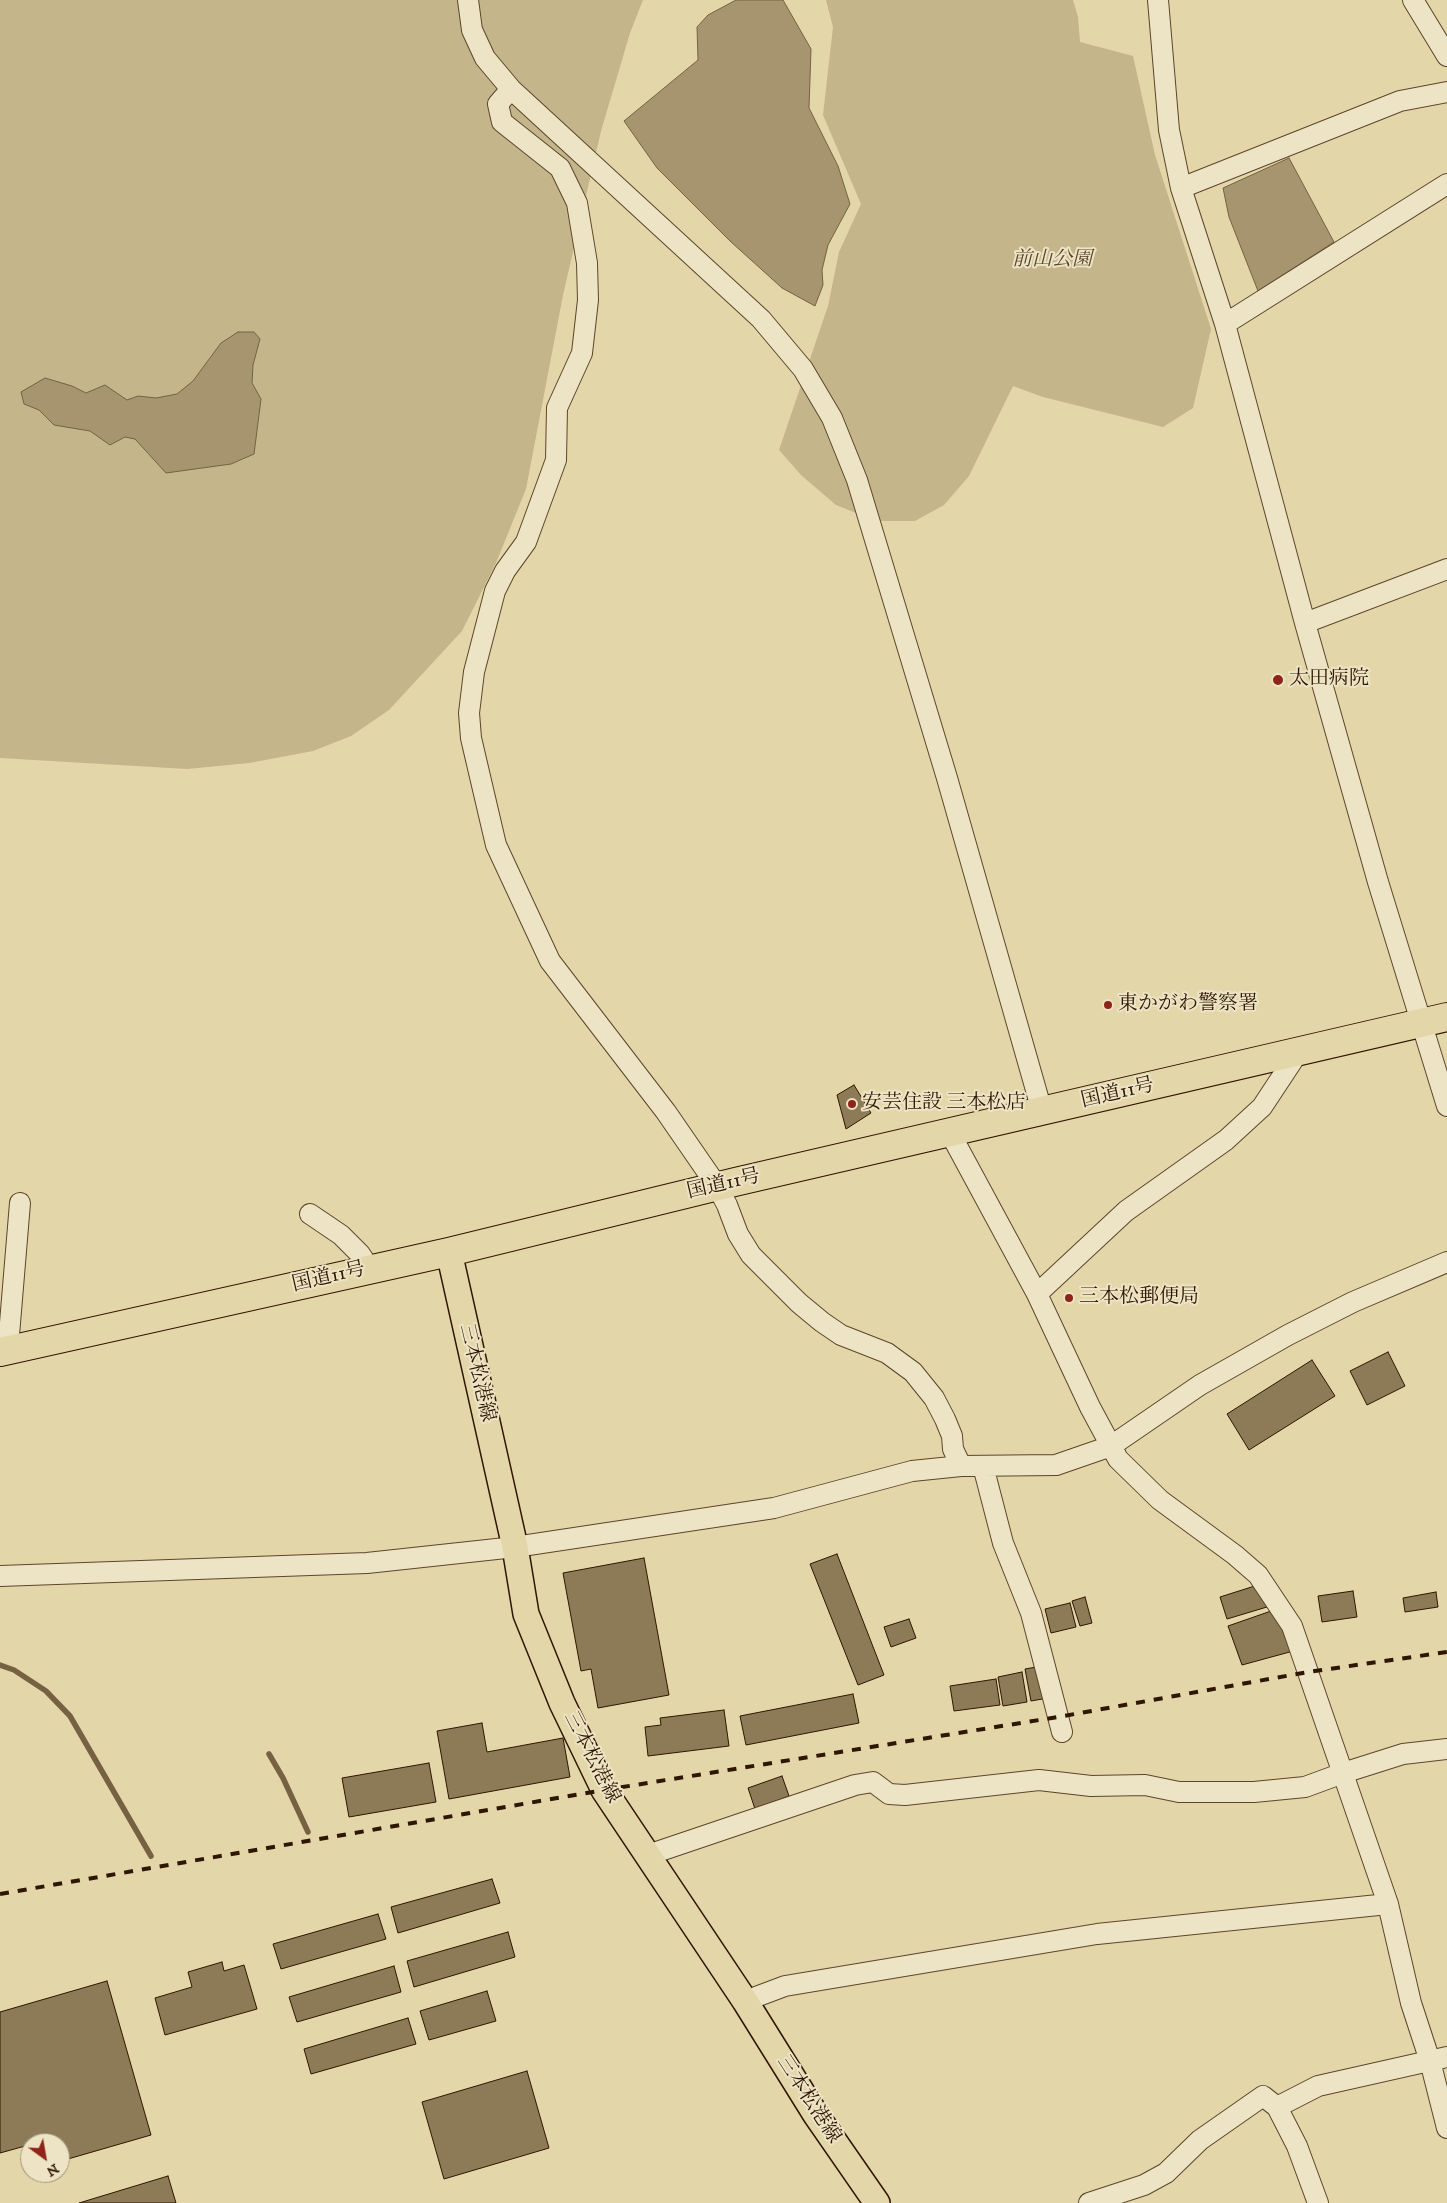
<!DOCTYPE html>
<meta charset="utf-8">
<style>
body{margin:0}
#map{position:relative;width:1447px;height:2203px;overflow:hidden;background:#e3d6a8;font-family:"IM FELL DW Pica",serif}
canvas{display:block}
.north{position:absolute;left:20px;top:2133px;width:50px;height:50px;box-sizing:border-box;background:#ede4c6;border:1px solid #a19277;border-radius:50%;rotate:148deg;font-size:14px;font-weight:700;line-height:20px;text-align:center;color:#2f1600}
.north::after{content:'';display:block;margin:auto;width:18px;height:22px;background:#8f2418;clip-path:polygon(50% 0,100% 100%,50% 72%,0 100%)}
</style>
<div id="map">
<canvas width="1447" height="2203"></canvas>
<div class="north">N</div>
</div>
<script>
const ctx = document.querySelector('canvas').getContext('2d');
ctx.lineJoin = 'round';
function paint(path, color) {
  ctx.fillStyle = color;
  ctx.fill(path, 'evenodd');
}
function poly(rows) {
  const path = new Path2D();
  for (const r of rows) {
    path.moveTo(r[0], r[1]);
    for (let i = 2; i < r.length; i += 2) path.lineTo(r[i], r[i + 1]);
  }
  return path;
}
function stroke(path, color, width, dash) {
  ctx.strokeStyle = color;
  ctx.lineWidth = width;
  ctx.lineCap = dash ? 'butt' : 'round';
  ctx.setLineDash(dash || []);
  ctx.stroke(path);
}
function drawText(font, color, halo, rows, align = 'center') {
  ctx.font = font + ' "IM FELL DW Pica","Noto Serif JP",serif';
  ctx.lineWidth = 4;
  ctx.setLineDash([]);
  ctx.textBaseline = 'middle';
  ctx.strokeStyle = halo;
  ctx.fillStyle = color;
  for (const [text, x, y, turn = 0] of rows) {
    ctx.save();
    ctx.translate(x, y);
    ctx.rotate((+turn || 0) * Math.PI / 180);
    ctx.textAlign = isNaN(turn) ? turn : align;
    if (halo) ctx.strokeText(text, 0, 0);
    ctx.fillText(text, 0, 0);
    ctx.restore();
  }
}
const green = poly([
 [0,0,643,0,630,33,601,131,563,295,526,489,496,563,462,631,389,710,351,736,313,751,249,763,187,769,0,758],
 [826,0,1073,0,1078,17,1080,42,1133,56,1155,155,1211,329,1193,408,1163,427,1043,397,1013,386,969,476,944,505,915,521,876,521,836,505,801,475,779,450,828,306,839,252,861,204,823,115,833,27]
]);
const water = poly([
 [736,0,783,0,811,49,809,108,838,166,850,204,828,245,822,270,823,285,815,306,782,288,730,241,657,168,624,121,698,60,697,27,708,15,736,0],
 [1289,158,1334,242,1258,291,1229,217,1223,188,1289,158],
 [238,332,254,332,260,339,253,365,252,383,261,399,254,454,231,464,166,473,135,439,125,437,110,445,90,431,54,425,39,410,24,404,21,392,45,378,72,386,86,393,105,385,127,400,138,396,156,398,177,394,193,381,221,343,238,332]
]);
const stream = poly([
 [0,1665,14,1670,46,1691,70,1716,151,1856],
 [269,1754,283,1778,308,1832]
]);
const building = poly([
 [854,1085,871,1113,846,1129,837,1095,854,1085],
 [1388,1352,1405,1386,1367,1405,1350,1371,1388,1352],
 [1312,1360,1335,1396,1249,1450,1227,1414,1312,1360],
 [837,1554,884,1675,858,1685,810,1564,837,1554],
 [644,1558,669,1695,598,1708,591,1669,581,1671,563,1573,644,1558],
 [1261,1584,1267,1607,1227,1619,1220,1597,1261,1584],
 [1353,1591,1357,1617,1322,1622,1318,1596,1353,1591],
 [1436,1592,1438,1607,1405,1612,1403,1598,1436,1592],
 [1085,1597,1092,1623,1080,1626,1072,1601,1085,1597],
 [1070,1603,1076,1627,1051,1633,1045,1609,1070,1603],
 [1274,1610,1297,1650,1242,1665,1228,1626,1274,1610],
 [909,1619,916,1638,891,1647,884,1627,909,1619],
 [1042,1666,1048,1698,1031,1701,1025,1669,1042,1666],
 [1022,1672,1027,1702,1003,1706,998,1677,1022,1672],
 [996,1679,1000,1705,954,1711,950,1686,996,1679],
 [853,1694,859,1723,746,1745,740,1716,853,1694],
 [724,1710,729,1746,648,1756,645,1727,661,1725,660,1718,724,1710],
 [482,1723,487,1752,563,1738,570,1777,449,1799,437,1731,482,1723],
 [429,1763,436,1802,349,1817,342,1778,429,1763],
 [782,1776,789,1796,755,1809,748,1788,782,1776],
 [492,1879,500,1903,398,1933,391,1907,492,1879],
 [378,1914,386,1939,281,1969,273,1944,378,1914],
 [508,1932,515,1957,414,1987,407,1961,508,1932],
 [222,1962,224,1971,244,1965,257,2009,165,2035,155,1998,192,1987,188,1972,222,1962],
 [394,1966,401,1992,297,2022,289,1997,394,1966],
 [107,1981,151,2135,61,2161,60,2143,56,2143,54,2138,0,2153,0,2012,107,1981],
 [487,1991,496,2021,429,2040,420,2011,487,1991],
 [408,2018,416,2044,311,2074,304,2049,408,2018],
 [527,2071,549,2148,444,2179,422,2102,527,2071],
 [168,2176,176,2203,79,2203,168,2176]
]);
const minor = poly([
 [468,0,472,30,485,58,511,89,761,319,803,369,832,418,857,480,947,778,1042,1111],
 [1158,0,1169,130,1181,188,1225,324,1305,623,1378,882,1447,1106],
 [1413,0,1447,56],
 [511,89,498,104,502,122,560,168,577,203,587,263,588,300,582,353,557,408,556,460,526,542,505,571,495,591,474,672,469,713,471,738,496,845,550,961,666,1112,717,1186,727,1205,738,1234,751,1255,799,1303,822,1322,841,1335,887,1353,913,1372,934,1398,945,1419,952,1436,953,1449,961,1466],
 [1181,188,1400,101,1447,92],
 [1225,324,1447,184],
 [1305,623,1447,569],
 [950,1133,1037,1294,1090,1407,1118,1459,1160,1500,1235,1555,1258,1575,1292,1626,1388,1904,1411,2003,1430,2061,1447,2128],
 [310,1214,341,1235,360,1254,370,1269],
 [1037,1294,1126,1211,1226,1140,1262,1107,1299,1051],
 [10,1350,9,1335,20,1203],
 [983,1466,1003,1543,1031,1613,1062,1732],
 [0,1576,367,1563,515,1547,774,1508,912,1471,961,1466,1056,1465,1111,1446,1200,1385,1288,1335,1353,1302,1447,1262],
 [648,1855,855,1785,873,1782,889,1794,905,1795,1039,1780,1091,1786,1145,1785,1179,1792,1254,1792,1305,1787,1343,1773,1403,1754,1447,1749],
 [745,2001,785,1986,1097,1934,1388,1904],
 [1089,2203,1144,2185,1166,2173,1200,2140,1263,2096,1277,2107],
 [1318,2203,1297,2146,1277,2107,1318,2086,1447,2057]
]);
const major = poly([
 [449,1252,515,1547,526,1614,562,1703,604,1790,745,2001,816,2115,877,2203]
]);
const highway = poly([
 [0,1352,449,1252,735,1182,1447,1017]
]);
const rail = poly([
 [0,1894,604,1790,1058,1717,1308,1672,1447,1652]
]);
const markers = [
 [1278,680,6,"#8f2418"],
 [1108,1005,5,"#8f2418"],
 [852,1104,5,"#8f2418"],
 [1069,1298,5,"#8f2418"]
];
const parkNames = [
 ["前山公園",1052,261]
];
const poiNames = [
 ["太田病院",1289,680],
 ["東かがわ警察署",1118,1005],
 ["安芸住設 三本松店",862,1104],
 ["三本松郵便局",1079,1298]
];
const streetNames = [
 ["国道11号",1118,1094,-13],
 ["国道11号",724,1185,-13],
 ["国道11号",329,1278,-13],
 ["三本松港線",476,1373,77],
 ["三本松港線",591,1758,63],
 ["三本松港線",808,2100,57]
];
paint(green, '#c4b58b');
paint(water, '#a6956f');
stroke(water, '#766243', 1);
stroke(stream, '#766243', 5.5);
paint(building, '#8d7a57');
stroke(building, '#2f1600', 1);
stroke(minor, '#5c462a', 22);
stroke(major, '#2f1600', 28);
stroke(highway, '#2f1600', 30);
stroke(minor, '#ede4c6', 20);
stroke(major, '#e3d6a8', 25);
stroke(highway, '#e3d6a8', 28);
stroke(rail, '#2f1600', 4, [9, 9]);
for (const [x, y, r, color] of markers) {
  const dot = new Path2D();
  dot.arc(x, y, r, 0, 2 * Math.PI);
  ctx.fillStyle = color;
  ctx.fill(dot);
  stroke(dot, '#ede4c6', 2);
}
drawText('italic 20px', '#5c462a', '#ede4c6', parkNames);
drawText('20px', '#2f1600', '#ede4c6', poiNames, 'left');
drawText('20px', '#2f1600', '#ede4c6', streetNames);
</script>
